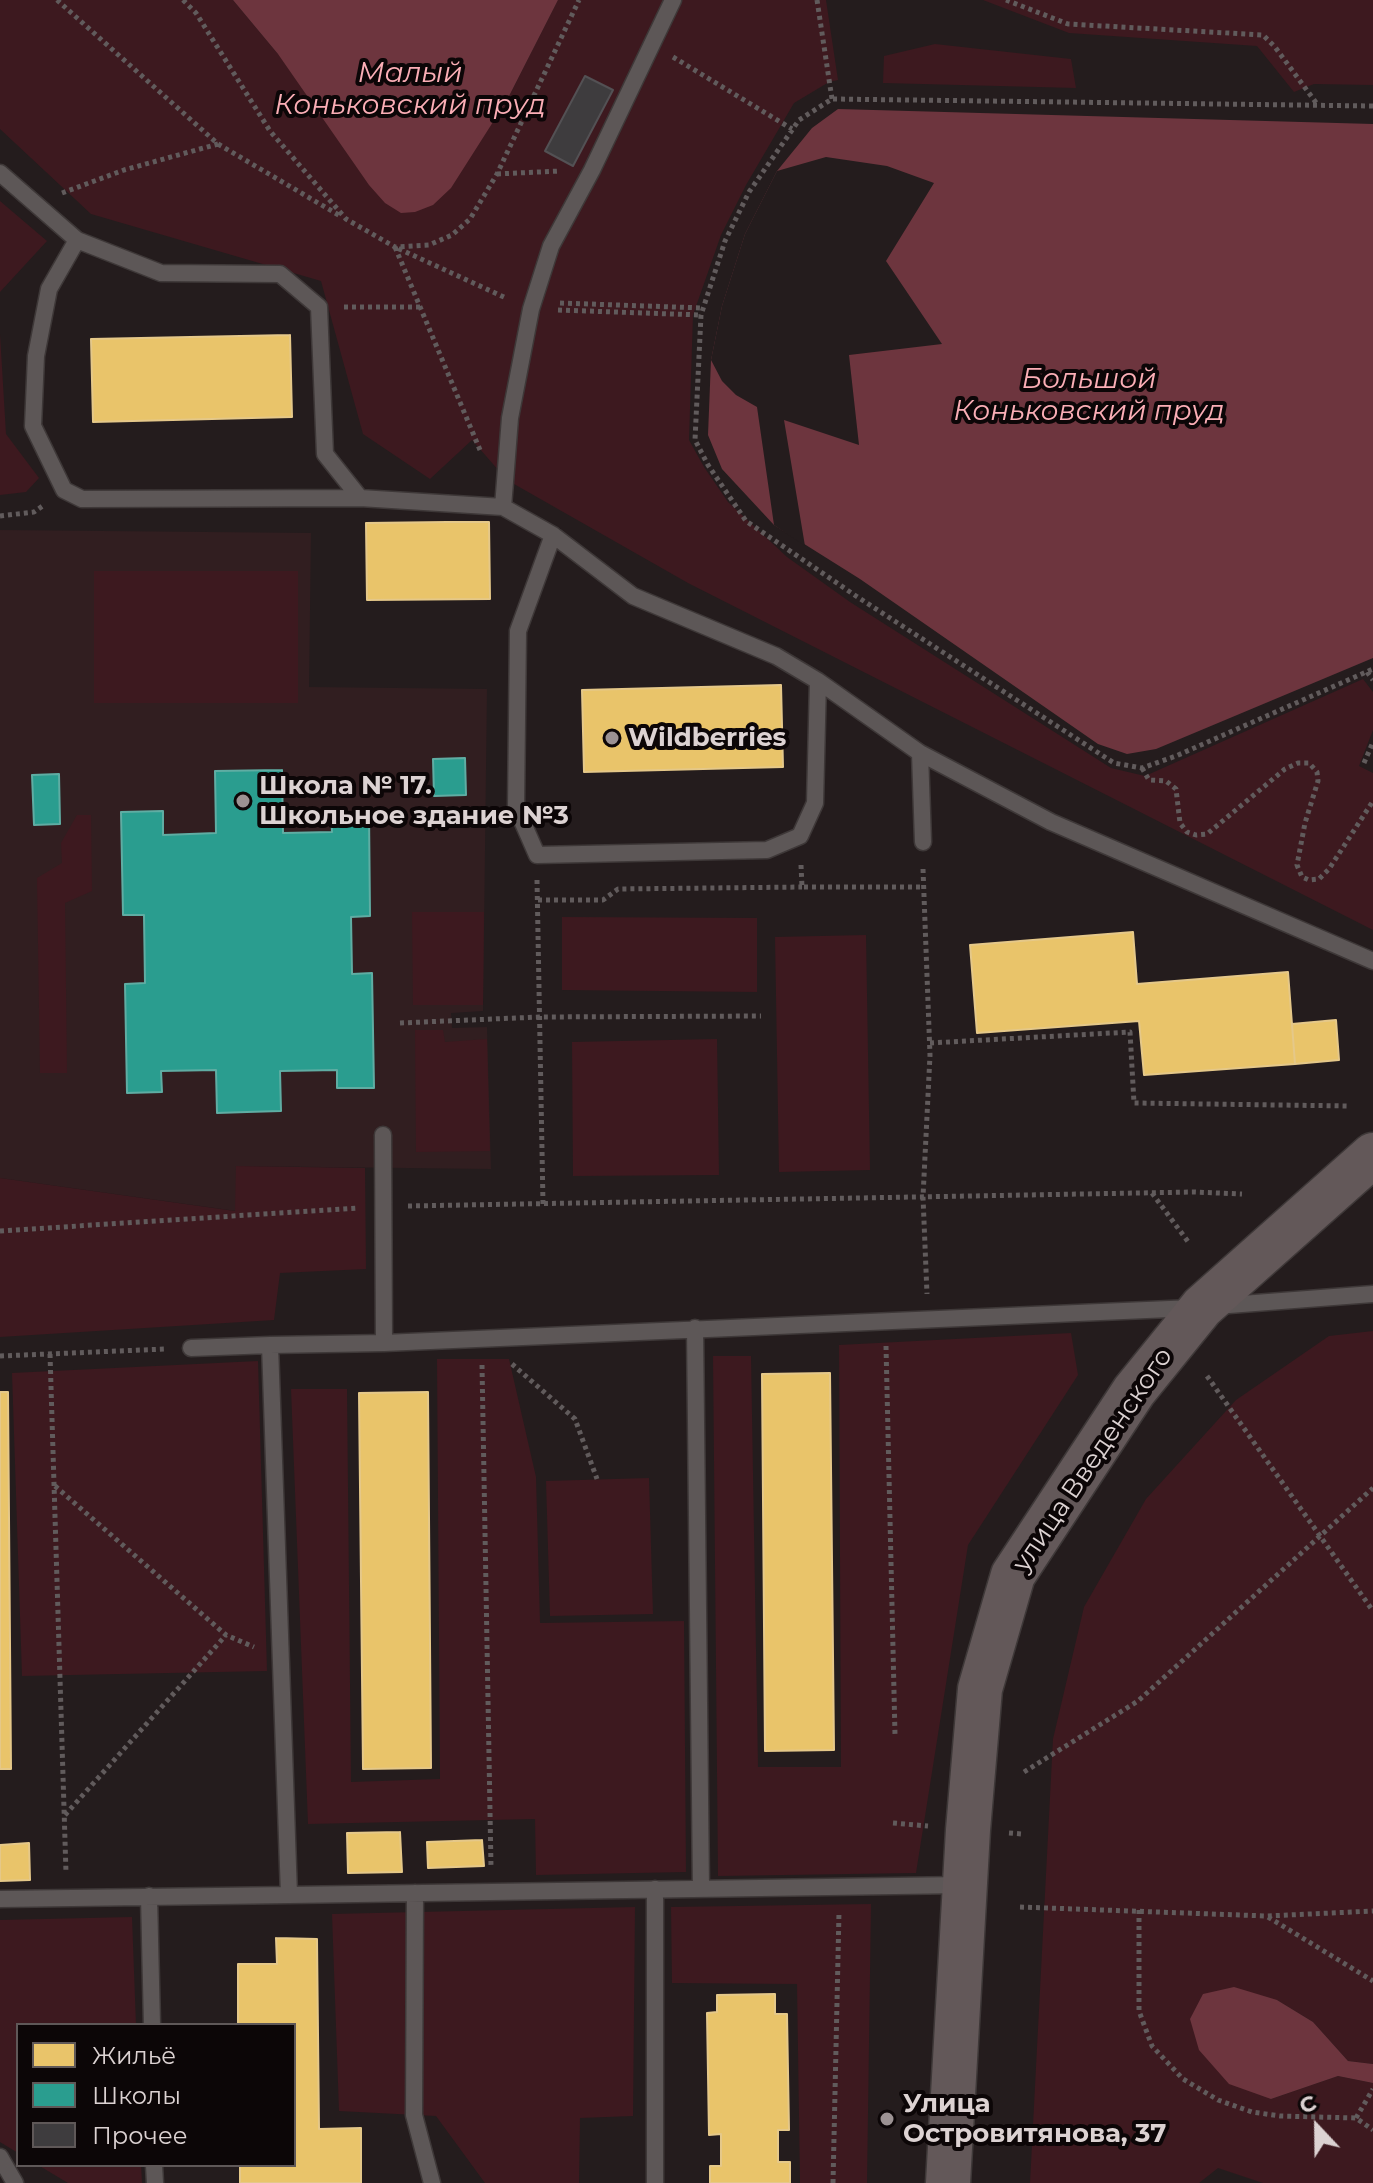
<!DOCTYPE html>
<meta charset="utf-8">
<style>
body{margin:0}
#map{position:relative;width:1373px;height:2183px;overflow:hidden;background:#241c1d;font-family:Montserrat,sans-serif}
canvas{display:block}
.legend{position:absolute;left:16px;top:2023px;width:280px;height:144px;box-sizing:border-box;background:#0c0607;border:2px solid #5f5858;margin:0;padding:10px 14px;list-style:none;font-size:24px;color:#dcd2d2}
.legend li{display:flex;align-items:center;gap:16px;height:40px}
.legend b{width:40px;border:2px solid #5f5858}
.north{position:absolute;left:1277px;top:2087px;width:80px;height:80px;-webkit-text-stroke:6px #0c0607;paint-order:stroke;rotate:338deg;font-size:22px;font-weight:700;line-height:32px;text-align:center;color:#dcd2d2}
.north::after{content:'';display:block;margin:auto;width:28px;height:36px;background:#dcd2d2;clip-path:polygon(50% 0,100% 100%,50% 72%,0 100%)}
</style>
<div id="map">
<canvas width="1373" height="2183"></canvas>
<ul class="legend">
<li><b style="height:22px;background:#e9c46a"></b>Жильё</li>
<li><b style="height:22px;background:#2a9d8f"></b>Школы</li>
<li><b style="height:22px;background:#3e3c3e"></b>Прочее</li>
</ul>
<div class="north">С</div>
</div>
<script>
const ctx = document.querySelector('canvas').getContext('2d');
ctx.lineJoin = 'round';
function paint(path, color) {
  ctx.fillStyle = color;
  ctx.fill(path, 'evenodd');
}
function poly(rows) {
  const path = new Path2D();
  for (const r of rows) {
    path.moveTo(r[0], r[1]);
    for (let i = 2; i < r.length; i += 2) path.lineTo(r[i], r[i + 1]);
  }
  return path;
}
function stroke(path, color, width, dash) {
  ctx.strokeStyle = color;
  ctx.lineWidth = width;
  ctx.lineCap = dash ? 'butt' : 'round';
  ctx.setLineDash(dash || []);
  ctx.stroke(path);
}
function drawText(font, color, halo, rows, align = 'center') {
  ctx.font = font + ' Montserrat,sans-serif';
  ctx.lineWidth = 8;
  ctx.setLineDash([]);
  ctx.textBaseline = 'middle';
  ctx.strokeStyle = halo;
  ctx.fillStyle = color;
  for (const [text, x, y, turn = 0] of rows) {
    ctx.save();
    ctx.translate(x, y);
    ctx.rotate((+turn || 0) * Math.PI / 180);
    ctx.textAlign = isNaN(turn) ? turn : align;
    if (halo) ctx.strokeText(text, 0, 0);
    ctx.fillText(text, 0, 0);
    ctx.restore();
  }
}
const built = poly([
 [0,530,311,533,309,687,487,689,483,1011,451,1013,452,1028,487,1027,491,1169,237,1166,236,1211,0,1178]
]);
const green = poly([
 [0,0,233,0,278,54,507,100,558,0,826,0,838,80,829,82,794,103,746,185,721,235,693,315,689,440,704,467,728,502,787,557,850,602,1111,768,1145,776,1363,679,1373,692,1373,730,1359,766,1373,773,1373,930,688,583,507,480,472,440,430,479,363,434,321,281,91,214,0,129],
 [983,0,1373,0,1373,85,1314,84,1294,92,1257,46,1069,33],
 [935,44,1071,59,1076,88,883,83,884,56],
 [0,201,47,241,0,292],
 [0,334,6,434,39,478,26,492,0,495],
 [94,571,298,571,298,703,94,703],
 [77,815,91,815,92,891,65,903,67,1073,40,1073,37,878,62,863,61,843],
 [412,912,484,912,483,1005,413,1005],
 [562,917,757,918,757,992,562,990],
 [866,935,870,1170,779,1172,775,937],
 [415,1030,443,1030,445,1042,487,1039,490,1151,416,1152],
 [717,1039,719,1175,573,1176,572,1042],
 [236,1166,365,1168,366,1269,280,1273,274,1320,0,1337,0,1178,235,1211],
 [1373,1331,1373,2064,1348,2061,1313,2022,1277,2000,1271,2099,1338,2076,1373,2083,1373,2183,1263,2183,1218,2168,1199,2183,1030,2183,1053,1739,1084,1607,1146,1499,1236,1400,1329,1336],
 [1071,1333,1078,1375,968,1545,916,1873,718,1876,713,1356,751,1356,758,1767,841,1767,839,1345],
 [437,1359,509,1359,536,1477,540,1623,684,1621,686,1872,536,1875,535,1819,308,1824,291,1389,347,1389,351,1782,440,1779],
 [258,1361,267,1671,22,1676,12,1373],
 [649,1478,653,1614,550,1616,546,1481],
 [871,1904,867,2183,800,2183,797,1984,672,1983,671,1907],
 [635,1907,633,2116,580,2118,579,2183,485,2183,436,2116,339,2111,332,1914],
 [132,1917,136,2025,18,2025,18,2153,0,2142,0,1920],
 [38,2165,141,2165,142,2183,68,2183]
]);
const water = poly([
 [233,0,558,0,507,100,451,188,433,205,415,212,401,213,385,203,369,185,278,54],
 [838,109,1373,124,1373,658,1156,749,1127,754,1098,744,860,579,774,525,722,469,708,435,711,360,722,306,745,234,777,171,812,128],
 [1234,1987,1277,2000,1313,2022,1348,2061,1373,2064,1373,2083,1338,2076,1271,2099,1229,2084,1199,2050,1190,2019,1203,1994]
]);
const pier = poly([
 [826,157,887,166,934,183,886,261,942,344,849,355,859,445,784,420,805,546,774,525,757,407,736,395,722,381,711,360,722,306,745,234,777,171]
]);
const homes = poly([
 [290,335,292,417,93,422,91,339,290,335],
 [447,522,489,522,490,599,367,600,366,523,447,522],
 [781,685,783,767,584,772,582,690,781,685],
 [1133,932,1137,984,1288,972,1295,1064,1144,1075,1139,1021,977,1033,970,945,1133,932],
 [1336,1020,1339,1060,1295,1064,1292,1024,1336,1020],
 [830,1373,834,1750,765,1751,762,1374,830,1373],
 [0,1392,8,1392,11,1769,0,1769,0,1392],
 [428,1392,431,1768,363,1769,359,1393,428,1392],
 [400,1832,402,1872,348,1873,347,1833,400,1832],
 [482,1840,484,1866,428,1868,427,1842,482,1840],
 [29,1843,30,1880,0,1881,0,1845,29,1843],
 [276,1938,317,1939,319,2129,361,2128,361,2183,240,2183,240,2165,294,2165,294,2025,238,2025,238,1964,277,1964,276,1938],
 [775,1994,775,2014,787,2014,789,2130,778,2130,778,2162,790,2162,790,2183,710,2183,710,2166,721,2166,721,2134,709,2135,707,2013,717,2012,717,1995,775,1994]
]);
const schools = poly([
 [465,758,466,795,434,796,433,759,465,758],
 [282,770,283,833,332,832,331,814,369,813,370,916,351,917,352,974,372,973,374,1088,337,1088,337,1070,280,1071,281,1111,247,1112,217,1113,216,1070,161,1071,162,1092,127,1093,125,984,145,983,144,915,123,915,121,812,163,811,163,835,216,833,215,771,282,770],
 [59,774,60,824,34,825,32,775,59,774]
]);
const building = poly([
 [585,76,613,90,573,166,545,151,585,76]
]);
const path = poly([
 [57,0,218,144,342,217],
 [183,0,196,13,270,131,346,219,395,247,429,245,452,235,470,219,497,174,579,0],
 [817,0,832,99],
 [1006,0,1068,24,1263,35,1275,47,1317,104],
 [673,57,792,129],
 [1373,106,832,99,799,120,749,192,725,241,701,315,695,440,708,465,746,521,856,596,1114,763,1142,768,1176,756,1373,669],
 [497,174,560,171],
 [62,193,124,170,218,144],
 [560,303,703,308],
 [344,307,420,307],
 [558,310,701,315],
 [480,450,395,247,506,298],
 [0,516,34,512,44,505],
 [1367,672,1373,680],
 [1364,763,1373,742],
 [1142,768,1149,780,1166,781,1176,789,1180,823,1187,832,1196,835,1207,834,1285,769,1298,763,1309,763,1317,772,1318,781,1305,823,1297,865,1302,877,1309,880,1319,879,1329,869,1373,801],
 [801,865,802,887,923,887],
 [923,869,930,1055,923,1197,927,1294],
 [537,880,543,1204],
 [538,900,603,900,618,889,802,887],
 [400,1023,539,1017,761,1016],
 [930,1043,1130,1032,1134,1103,1350,1106],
 [1152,1193,1189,1243],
 [408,1206,1194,1192,1242,1194],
 [0,1231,358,1208],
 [886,1346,895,1735],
 [50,1354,66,1873],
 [0,1356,166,1349],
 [512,1364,575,1419,597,1479],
 [482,1365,491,1867],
 [1207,1376,1373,1611],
 [55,1486,226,1635,254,1647],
 [1024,1772,1138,1701,1373,1488],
 [65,1815,226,1635],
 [893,1823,928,1826],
 [1009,1833,1022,1834],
 [1020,1907,1267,1916,1373,1911],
 [1139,1910,1139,2011,1152,2046,1183,2079,1218,2100,1252,2112,1280,2116,1356,2118,1373,2130],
 [1268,1917,1373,1981],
 [1356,2118,1373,2089],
 [833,2183,839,1912]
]);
const lane = poly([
 [0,173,77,240,161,273,280,274,319,307,325,454,360,498,503,507,553,535,633,596,776,656,818,681,920,753,1051,822,1373,961],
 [77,240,49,289,36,356,33,426,64,490,82,499,360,498],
 [503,507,510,418,531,309,551,246,592,170,673,0],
 [553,535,518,631,516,807,537,855,767,850,800,836,815,803,818,681],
 [920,753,923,842],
 [383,1135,384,1343],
 [1216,1306,1373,1294],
 [695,1328,701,1889],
 [191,1348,270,1345],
 [415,1893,414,2115,432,2183],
 [289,1895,962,1885],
 [149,1896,152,2025],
 [0,1899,289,1895,270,1345,384,1343,1193,1308],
 [0,2157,15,2183],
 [154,2165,155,2183],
 [655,2183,655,1889]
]);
const secondary = poly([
 [948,2183,968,1830,980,1689,1013,1575,1134,1391,1202,1307,1373,1155]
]);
const markers = [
 [612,738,8,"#9c9293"],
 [243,801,8,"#9c9293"],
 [887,2119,8,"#9c9293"]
];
const poiNames = [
 ["Wildberries",628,738],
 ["Школа № 17.",259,786],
 ["Школьное здание №3",259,816],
 ["Улица",903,2104],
 ["Островитянова, 37",903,2134]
];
const streetNames = [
 ["улица Введенского",1093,1460,-56]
];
const waterNames = [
 ["Малый",410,74],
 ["Коньковский пруд",410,106],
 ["Большой",1089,380],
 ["Коньковский пруд",1089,412]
];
paint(built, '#311e20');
paint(green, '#3d191f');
paint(water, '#6d353e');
paint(pier, '#241c1d');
paint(homes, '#e9c46a');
stroke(homes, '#e5c889', 2);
paint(schools, '#2a9d8f');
stroke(schools, '#5fada3', 2);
paint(building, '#3e3c3e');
stroke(building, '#535154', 2);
stroke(lane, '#3e3838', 19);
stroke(secondary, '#3e3838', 47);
stroke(path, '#615b5c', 5, [4, 4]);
stroke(lane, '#5d5757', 16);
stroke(secondary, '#635859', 44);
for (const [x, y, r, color] of markers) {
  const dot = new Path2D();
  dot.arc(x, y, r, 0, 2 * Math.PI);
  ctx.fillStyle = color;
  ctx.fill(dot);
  stroke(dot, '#0c0607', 3);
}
drawText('bold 26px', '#dcd2d2', '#0c0607', poiNames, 'left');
drawText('26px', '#dcd2d2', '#0c0607', streetNames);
drawText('italic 28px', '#fbaeb6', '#0c0607', waterNames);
</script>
